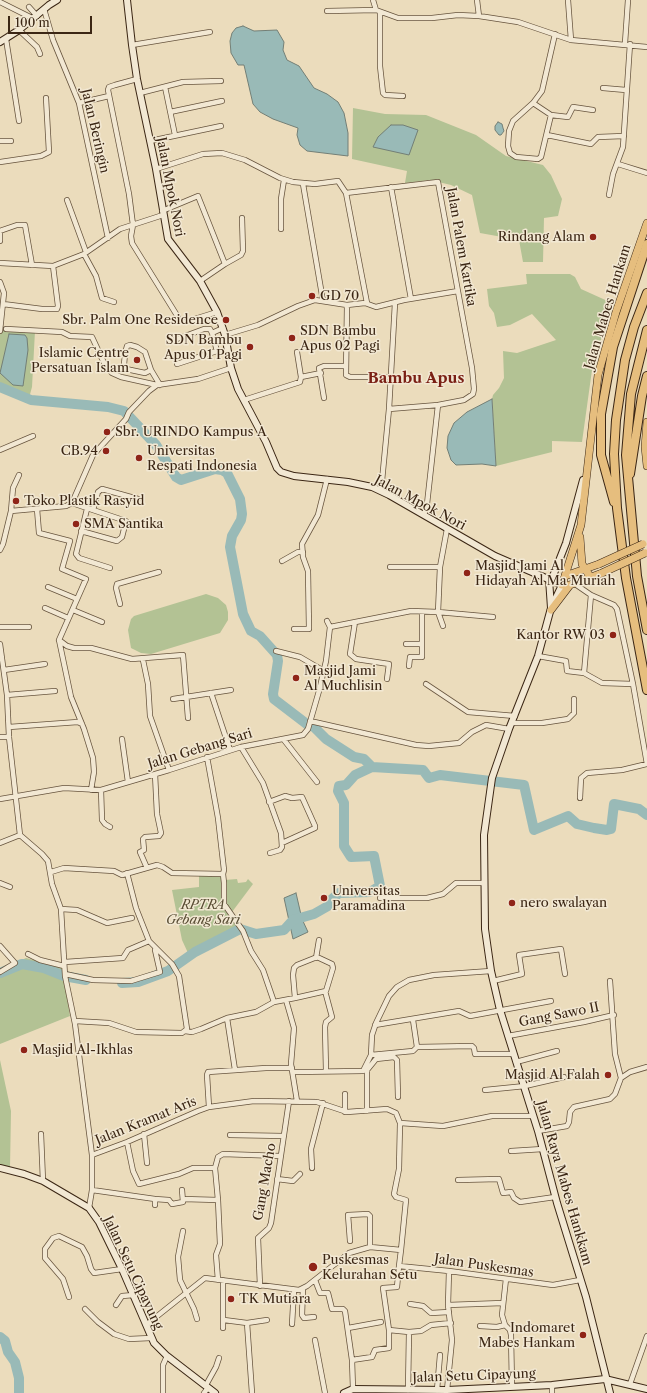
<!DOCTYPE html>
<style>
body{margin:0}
#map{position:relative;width:647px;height:1393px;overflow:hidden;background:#ebdcbc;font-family:"Libre Caslon Text",serif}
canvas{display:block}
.scale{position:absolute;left:8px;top:16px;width:84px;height:18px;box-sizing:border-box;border:2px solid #3b2614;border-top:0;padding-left:5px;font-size:12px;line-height:14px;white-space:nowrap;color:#3b2614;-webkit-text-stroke:3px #f2e8d3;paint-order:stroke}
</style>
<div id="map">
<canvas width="647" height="1393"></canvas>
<div class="scale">100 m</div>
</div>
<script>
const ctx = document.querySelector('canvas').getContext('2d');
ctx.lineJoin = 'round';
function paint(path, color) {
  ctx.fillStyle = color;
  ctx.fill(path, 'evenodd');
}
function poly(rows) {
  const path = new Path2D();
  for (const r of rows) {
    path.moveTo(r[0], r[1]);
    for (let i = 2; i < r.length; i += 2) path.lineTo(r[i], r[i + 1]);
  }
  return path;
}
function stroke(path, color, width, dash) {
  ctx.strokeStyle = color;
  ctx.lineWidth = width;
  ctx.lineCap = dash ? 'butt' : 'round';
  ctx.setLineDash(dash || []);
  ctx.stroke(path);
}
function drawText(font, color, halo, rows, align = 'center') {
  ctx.font = font + ' "Libre Caslon Text",serif';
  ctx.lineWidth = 3;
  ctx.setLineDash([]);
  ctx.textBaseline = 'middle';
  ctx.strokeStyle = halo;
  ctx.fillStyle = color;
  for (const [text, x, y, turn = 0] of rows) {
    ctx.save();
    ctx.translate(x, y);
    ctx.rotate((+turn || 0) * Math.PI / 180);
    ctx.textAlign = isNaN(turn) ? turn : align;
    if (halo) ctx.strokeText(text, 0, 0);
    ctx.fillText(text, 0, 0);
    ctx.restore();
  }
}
const green = poly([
 [353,108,385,114,426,115,476,135,506,156,543,165,551,175,562,199,558,216,544,218,543,262,523,262,519,240,480,233,472,195,451,185,430,180,405,183,407,171,352,159],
 [526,274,570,274,575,277,581,289,612,303,592,370,582,442,552,441,552,452,496,466,492,399,493,395,499,388,504,378,503,351,517,353,556,340,532,314,510,325,497,327,494,313,489,306,487,289,527,284],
 [0,329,35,331,32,387,29,398,0,385],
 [206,594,218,598,226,605,228,612,228,620,220,633,151,654,141,653,131,648,128,630,131,619,134,616],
 [199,875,222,876,225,880,237,879,238,883,246,882,248,879,253,884,229,916,238,928,188,953,182,940,172,890,199,887],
 [26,958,62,967,70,1016,0,1044,0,970],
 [0,1060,11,1111,10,1168,0,1166]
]);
const water = poly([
 [243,26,254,31,277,30,284,42,283,50,287,60,299,66,314,88,327,94,338,102,344,113,348,133,348,156,307,151,300,145,297,135,298,128,273,119,260,112,253,104,244,65,238,65,231,53,230,41,232,33,236,28,243,26],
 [498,122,502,124,503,128,504,131,501,135,499,135,495,130,495,126,498,122],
 [391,125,403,125,418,130,409,155,373,147,378,137,391,125],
 [9,334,25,335,27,338,28,350,23,386,13,385,0,373,9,334],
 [492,399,496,466,482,464,456,465,451,460,447,448,448,436,454,423,467,412,492,399],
 [296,893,302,919,308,932,293,939,284,898,296,893]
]);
const river = poly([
 [0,387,31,400,108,407,124,411,156,445,176,477,181,480,215,469,222,470,227,473,240,499,242,514,241,520,232,536,230,547,243,614,251,631,260,636,277,655,278,661,273,694,274,699,308,725],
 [310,726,314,727,326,739,354,757,364,759,372,767],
 [0,973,22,964,44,968,64,976,86,980],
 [122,983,138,982,168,971,195,952,240,929,256,934,284,930,293,920,314,914,328,906,331,900,339,893,370,892,380,886,374,856,351,857,344,846,344,803,338,791,339,786,346,785,355,775,372,767,423,770,429,778,440,775,524,785,534,830,568,816,577,824,594,828,607,830,611,829,614,804,639,809,647,815],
 [0,1337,5,1341,8,1352,15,1362,19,1378,19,1393]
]);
const street = poly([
 [373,0,376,10,398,18,432,18,458,15,479,16,518,22,571,40,647,47],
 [477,0,479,16],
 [568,0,571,40],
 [0,2,34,19],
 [29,7,37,16],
 [44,9,53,40,79,103,108,238],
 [327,11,376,10],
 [380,13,380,66,383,93,385,95,403,96],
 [19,30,37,47,40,54],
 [6,39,19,121],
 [625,43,628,0],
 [132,45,210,32],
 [137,79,115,85,109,87,108,90,129,194,133,225,131,236,132,243,178,317],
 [165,87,175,135],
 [603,88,626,90],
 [140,93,183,82,221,81],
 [79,103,109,96],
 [533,103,551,115,541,157,538,159,516,157,510,153,508,146,509,131,513,121,533,103,542,91,555,34],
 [170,112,222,101],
 [551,115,568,117,573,107,593,110],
 [547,135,591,144,598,137,624,136],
 [0,141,11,141],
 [150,141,221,126],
 [0,162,41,156,49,152,46,98],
 [618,164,647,173],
 [156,169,203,154,222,153,245,160,280,178,293,182,315,184,338,181,346,193,438,182,472,368,474,389,473,394,464,400,438,405,427,504,424,515],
 [303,184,323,301],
 [391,187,411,299],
 [346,193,367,303],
 [609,195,613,174,623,147,630,44],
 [67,200,86,252],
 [162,211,198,196,225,264,200,281],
 [281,229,281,199,284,180],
 [0,231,17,225,25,225,32,265],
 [0,231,0,241],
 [84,254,96,276,102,298,114,302],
 [0,263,53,266,84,254,120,229,163,215],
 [225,264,241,255,243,251,242,218],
 [0,282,4,293,0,331],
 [3,304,42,309,57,309,58,306,53,266],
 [347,305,346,375,350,377,389,377],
 [185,322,217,312],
 [6,329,62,332,70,336,92,337,105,365,112,373,121,377,157,385],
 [212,333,223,328],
 [225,335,258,325,298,306,315,300,347,305,365,303,376,307,404,300,458,291],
 [169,342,204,329,210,329,212,333,217,351,177,364],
 [297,352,301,377],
 [151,370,145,373,126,369,124,365,125,353,127,346,130,345,137,347,145,352,151,370,160,385],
 [324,398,319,368,324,366,345,366],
 [244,400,300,382,301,377,321,373],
 [389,409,438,405],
 [0,450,33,436],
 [381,491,389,409,395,303],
 [72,503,126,521,122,537,117,541,81,531],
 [37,509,39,533,70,541,62,569,86,579,59,640,71,697,84,729,93,758,94,772,91,790],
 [87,509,76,554,79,558,110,568],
 [93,510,98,492,102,489,138,499],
 [11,511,13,488,19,475],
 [0,550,3,544,11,511,66,506,72,503,93,455,126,419,129,412,149,391,157,385,198,379,231,368],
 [282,561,298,552,303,552],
 [390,567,440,567],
 [575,584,591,595,614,605,617,609,633,684,647,764],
 [48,587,77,599],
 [120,604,116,588,117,584,159,572],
 [45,608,68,618],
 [73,610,102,622],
 [327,621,330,627],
 [355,622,350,654,356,659,389,664,387,679],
 [443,626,438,612,493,617],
 [0,627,29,627],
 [294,629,309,629,308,571,303,557,302,544,318,515,327,479],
 [59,640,67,646,74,648,91,648,132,659,183,655,188,718],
 [0,644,7,695,9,737,20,835,42,854,48,861,52,884,61,909,65,976,75,1024,92,1155,92,1190,89,1208],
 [406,644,422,644],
 [276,651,300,657,324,671],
 [538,656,566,661,567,671,584,673,602,683,633,684],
 [143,660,148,684,150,716,169,770],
 [409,666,410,657,422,657,422,612],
 [4,670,45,664],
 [584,673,591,595],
 [426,684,468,712,515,716],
 [211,693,230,750],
 [7,695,55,691],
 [173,699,231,690],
 [310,721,416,745,429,746,459,743,472,732,486,725,509,729],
 [512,723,542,723,568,719,574,713,574,699],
 [9,727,78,722,82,724],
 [0,737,9,737],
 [122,739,128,782],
 [284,740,317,782],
 [241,747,263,783,281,833,282,847,280,850,270,853],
 [101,790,102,820,105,824,110,827],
 [580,798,581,778,587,773,622,770,647,764],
 [0,799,64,788,101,790,169,770,241,747,303,735,308,729,319,691,326,661,330,627,411,611,438,612,440,567,447,529],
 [269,802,285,796,292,798,302,797,315,826,315,828,282,843],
 [0,843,20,835],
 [147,868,140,852,144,850,143,839,145,837,159,836,161,833,157,814,155,774],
 [51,872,64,868,114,871,122,875,157,865,163,867,172,873,223,874,224,870,218,818,207,757],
 [223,874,224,883,224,904,243,931,251,951,263,970,274,1002],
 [0,883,10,887],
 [380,898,427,898,443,894,456,883,484,883],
 [61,909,77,910,107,923,132,918],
 [0,946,15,963,0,972],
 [28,954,40,960,64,966],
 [316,958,319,940],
 [65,962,123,958,128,950,149,941,136,908,127,873],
 [65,974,93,980,131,981,160,972,155,950],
 [493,981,522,974,519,955,561,949,565,974],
 [325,991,332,1017,326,1022,325,1027,326,1071],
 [286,1000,294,1028,291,1064,297,1101],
 [75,1021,109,1023,136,1032,182,1033,187,1029,179,976,172,964,149,941],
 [375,1025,459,1011,470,1016,551,1001],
 [185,1031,192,1032,201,1029,227,1018],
 [508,1036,584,1022,614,1015],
 [417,1047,472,1046,474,1048,475,1054,513,1054],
 [371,1055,413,1051,417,1047,413,1020],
 [516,1062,557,1051],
 [235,1070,227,1018,256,1012,274,1002,295,998,293,975,294,968,297,965,317,957,332,964,333,968,326,991,295,998],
 [293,1072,363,1071,371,1055,372,1035,376,1023,389,996,397,987,409,980,434,975,491,971],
 [621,1078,630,1072,647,1067],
 [485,1090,525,1086,564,1077],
 [209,1107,207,1075,208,1072,266,1068,292,1068],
 [367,1111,367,1070,376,1059,394,1057,397,1060,398,1097],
 [345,1112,345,1094],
 [400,1123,399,1169,394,1194,396,1197,406,1200,401,1250],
 [538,1131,567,1126,569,1122,570,1112,574,1107,610,1099,615,1094,621,1078,615,1054,610,981],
 [41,1134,43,1181],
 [144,1134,147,1163],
 [230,1135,284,1136],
 [127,1142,133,1171,139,1184,179,1174,193,1168,215,1168],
 [511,1151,543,1149],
 [92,1155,127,1142,198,1111,209,1107,254,1101,317,1102,347,1112,387,1109,396,1113,400,1123,443,1126,492,1116,533,1116],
 [312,1168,311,1149,323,1103],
 [277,1179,293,1181,300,1174],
 [458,1180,499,1179,503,1193,511,1192,514,1198,520,1202,555,1197],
 [92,1190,155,1199,155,1205],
 [155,1199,169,1200,172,1204,183,1202,182,1190],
 [183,1199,218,1200],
 [183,1231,178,1257,180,1280,194,1309,197,1319],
 [350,1241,348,1215,368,1214,370,1216,370,1247],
 [506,1279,502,1315,505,1325,510,1330,511,1335,512,1386],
 [218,1280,216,1255,220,1244,218,1200,215,1168,218,1157,223,1154,280,1156],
 [223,1280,223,1328],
 [315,1280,320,1293,328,1293,332,1309,343,1309,345,1311,352,1360,353,1389],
 [260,1286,258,1238,269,1228,271,1223,289,1101],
 [303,1288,302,1315,304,1318,314,1317],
 [69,1297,63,1279,45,1258,45,1249,53,1238,59,1236,82,1247,87,1256,91,1269,94,1273,122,1269],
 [410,1304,423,1306,431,1313,449,1312],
 [116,1305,122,1296,134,1295],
 [448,1305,503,1303],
 [85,1309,98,1322,114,1334,129,1339,151,1338],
 [224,1320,247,1323,267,1320],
 [247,1323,252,1393],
 [292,1324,294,1290],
 [146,1325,205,1278,299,1290,307,1286,349,1253,370,1247,401,1250,399,1266,449,1271,553,1285,580,1280],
 [480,1326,497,1327,505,1325],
 [348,1328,381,1322],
 [389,1330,409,1332],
 [510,1330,531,1327],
 [315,1340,325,1393],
 [352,1360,372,1357,375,1350,389,1348,389,1330,383,1288,397,1287,399,1266],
 [630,1384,647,1336],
 [206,1385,216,1367,219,1358],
 [408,1390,409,1332,421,1331,431,1325,451,1323],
 [437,1390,440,1355],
 [447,1390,452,1340,448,1305,449,1271],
 [163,1393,163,1365,167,1356],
 [204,1393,208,1388],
 [552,1393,552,1385]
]);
const secondary = poly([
 [127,0,132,45,137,79,156,169,168,239,200,281,217,312,225,335,231,368,238,389,266,442,277,468,281,472,294,476,348,482,372,487,389,495,495,556,562,585,551,608,538,656,509,729,492,778,484,835,485,929,491,971,500,1010,538,1131,557,1203,586,1297,610,1393],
 [0,42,19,30,49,5,57,0],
 [553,576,566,543,583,480],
 [549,579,551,608],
 [0,1168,24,1174,43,1181,89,1208,99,1222,122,1269,154,1343,167,1356,215,1393],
 [344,1393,353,1389,447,1390,552,1385,605,1379,647,1389]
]);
const primary = poly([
 [647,422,645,447,647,466],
 [580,537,582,564,591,578],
 [602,573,570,585,562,585,581,525,598,375,616,312,647,223],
 [565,576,599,564],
 [551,610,570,585]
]);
const highway = poly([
 [647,293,634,327,625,360,616,420,614,454,617,508,626,578,647,690],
 [647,330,631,394,626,455,637,576,647,630],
 [630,474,642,396,647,376],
 [614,502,601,455,601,414,613,347,647,244]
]);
const primaryBridge = poly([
 [599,564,643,544],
 [602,573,645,553]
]);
const markers = [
 [593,237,4,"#8f2418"],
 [312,296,4,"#8f2418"],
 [226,320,4,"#8f2418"],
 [292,338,4,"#8f2418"],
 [250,347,4,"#8f2418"],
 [137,360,4,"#8f2418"],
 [107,432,4,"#8f2418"],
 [106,451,4,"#8f2418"],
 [139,458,4,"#8f2418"],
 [16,501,4,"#8f2418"],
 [76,524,4,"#8f2418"],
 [467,573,4,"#8f2418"],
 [613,635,4,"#8f2418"],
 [296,678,4,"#8f2418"],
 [324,898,4,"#8f2418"],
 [512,903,4,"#8f2418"],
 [24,1050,4,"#8f2418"],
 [608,1075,4,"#8f2418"],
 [313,1267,5,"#8f2418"],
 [231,1299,4,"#8f2418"],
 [583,1335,4,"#8f2418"]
];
const streetNames = [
 ["Jalan Beringin",95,131,77],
 ["Jalan Mpok Nori",170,187,79],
 ["Jalan Palem Kartika",461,247,80],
 ["Jalan Mabes Hankam",608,307,-73],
 ["Jalan Mpok Nori",420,503,28],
 ["Jalan Gebang Sari",200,749,-17],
 ["Gang Sawo II",559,1015,-11],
 ["Jalan Kramat Aris",146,1121,-22],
 ["Gang Macho",265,1182,-80],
 ["Jalan Raya Mabes Hankkam",564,1183,74],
 ["Jalan Puskesmas",484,1266,8],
 ["Jalan Setu Cipayung",133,1273,65],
 ["Jalan Setu Cipayung",474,1376,-2]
];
const poiNames = [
 ["Rindang Alam",585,237,"right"],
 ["GD 70",320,296],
 ["Sbr. Palm One Residence",218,320,"right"],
 ["SDN Bambu",300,331],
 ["Apus 02 Pagi",300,346],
 ["SDN Bambu",242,340,"right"],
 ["Apus 01 Pagi",242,355,"right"],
 ["Islamic Centre",129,353,"right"],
 ["Persatuan Islam",129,368,"right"],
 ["Sbr. URINDO Kampus A",115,432],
 ["CB.94",98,451,"right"],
 ["Universitas",147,451],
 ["Respati Indonesia",147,466],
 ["Toko Plastik Rasyid",24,501],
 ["SMA Santika",84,524],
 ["Masjid Jami Al",475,566],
 ["Hidayah Al Ma Muriah",475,581],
 ["Kantor RW 03",605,635,"right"],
 ["Masjid Jami",304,671],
 ["Al Muchlisin",304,686],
 ["Universitas",332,891],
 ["Paramadina",332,906],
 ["nero swalayan",520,903],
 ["Masjid Al-Ikhlas",32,1050],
 ["Masjid Al Falah",600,1075,"right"],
 ["Puskesmas",322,1260],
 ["Kelurahan Setu",322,1275],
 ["TK Mutiara",239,1299],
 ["Indomaret",575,1328,"right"],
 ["Mabes Hankam",575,1343,"right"]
];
const parkNames = [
 ["RPTRA",203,905],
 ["Gebang Sari",203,920]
];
const quarterNames = [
 ["Bambu Apus",416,379]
];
paint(green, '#b3c294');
paint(water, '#99bab7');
stroke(water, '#737f76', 1);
stroke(river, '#99bab7', 10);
stroke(street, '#67543e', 6);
stroke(secondary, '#3b2614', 8);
stroke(primary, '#3b2614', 8);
stroke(highway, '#3b2614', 10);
stroke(street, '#f2e8d3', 4.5);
stroke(secondary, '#f2e8d3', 6);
stroke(primary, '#e6be7e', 7);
stroke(highway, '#e6be7e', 8);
stroke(primaryBridge, '#3b2614', 8, []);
stroke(primaryBridge, '#e6be7e', 7);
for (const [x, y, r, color] of markers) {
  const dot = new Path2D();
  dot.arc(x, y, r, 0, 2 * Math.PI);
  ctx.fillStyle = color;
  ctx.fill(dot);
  stroke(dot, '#f2e8d3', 1.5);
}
drawText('13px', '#3b2614', '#f2e8d3', streetNames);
drawText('13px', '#3b2614', '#f2e8d3', poiNames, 'left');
drawText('italic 13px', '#594d34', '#f2e8d3', parkNames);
drawText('bold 15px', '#7a1f14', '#f2e8d3', quarterNames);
</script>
